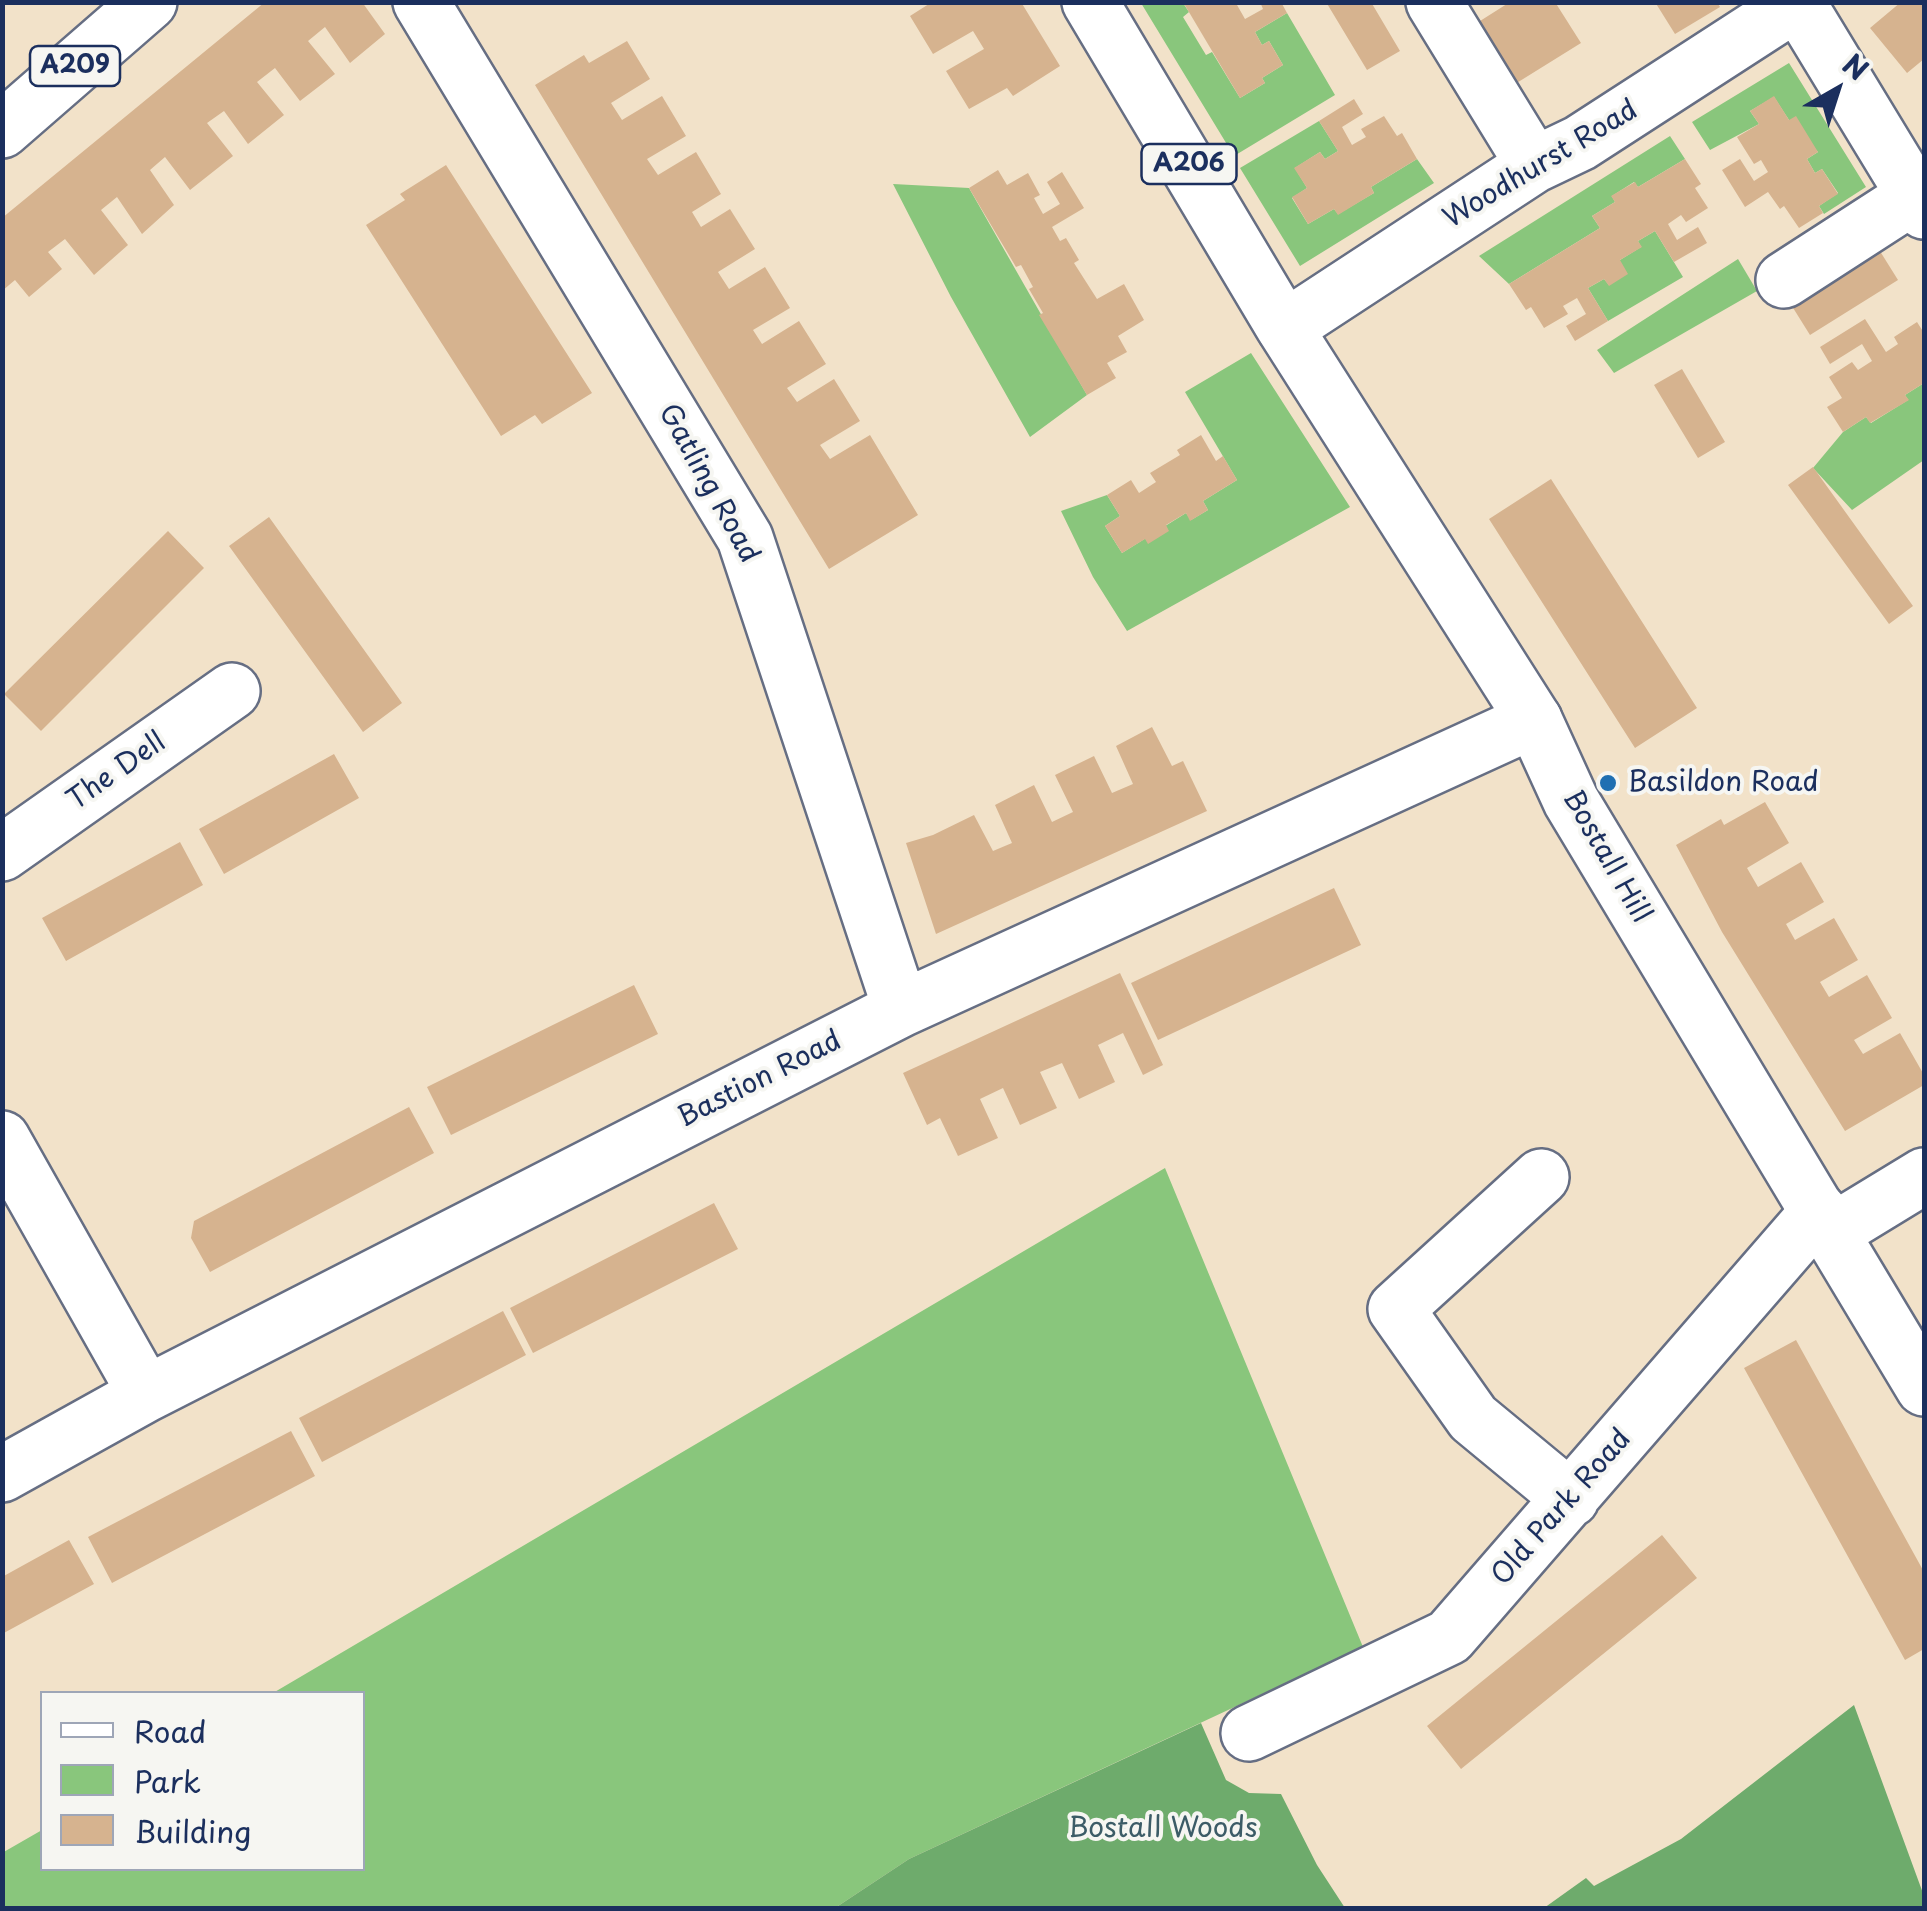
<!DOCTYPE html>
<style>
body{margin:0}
#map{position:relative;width:1927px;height:1911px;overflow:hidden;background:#f2e2c9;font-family:"Playpen Sans",sans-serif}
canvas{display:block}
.frame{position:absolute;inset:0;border:5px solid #1b2f5e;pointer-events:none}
.legend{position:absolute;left:40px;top:1691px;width:325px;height:180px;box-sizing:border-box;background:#f6f6f2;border:2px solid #9ea6b7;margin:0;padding:12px 18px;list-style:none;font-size:30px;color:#1b2f5e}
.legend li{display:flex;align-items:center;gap:20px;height:50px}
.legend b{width:50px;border:2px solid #9ea6b7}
.north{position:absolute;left:1787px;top:40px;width:100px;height:100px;-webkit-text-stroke:8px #f6f6f2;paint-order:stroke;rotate:39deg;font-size:28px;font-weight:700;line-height:40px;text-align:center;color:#1b2f5e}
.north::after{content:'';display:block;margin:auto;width:35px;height:45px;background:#1b2f5e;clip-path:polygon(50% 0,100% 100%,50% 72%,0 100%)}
</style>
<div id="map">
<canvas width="1927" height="1911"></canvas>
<div class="frame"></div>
<ul class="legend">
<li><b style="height:12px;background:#fff"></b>Road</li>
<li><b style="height:28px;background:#89c67c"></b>Park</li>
<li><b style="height:28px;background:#d6b38f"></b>Building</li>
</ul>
<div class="north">N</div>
</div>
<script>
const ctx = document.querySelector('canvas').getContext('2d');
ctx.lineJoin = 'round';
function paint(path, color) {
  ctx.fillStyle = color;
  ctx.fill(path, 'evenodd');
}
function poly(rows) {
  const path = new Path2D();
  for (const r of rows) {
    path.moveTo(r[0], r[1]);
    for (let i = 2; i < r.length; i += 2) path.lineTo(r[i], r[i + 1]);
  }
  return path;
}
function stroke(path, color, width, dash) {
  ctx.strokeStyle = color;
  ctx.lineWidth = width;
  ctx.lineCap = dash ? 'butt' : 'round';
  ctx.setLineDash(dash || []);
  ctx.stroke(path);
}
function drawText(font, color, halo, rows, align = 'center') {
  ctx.font = font + ' "Playpen Sans",sans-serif';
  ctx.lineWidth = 8;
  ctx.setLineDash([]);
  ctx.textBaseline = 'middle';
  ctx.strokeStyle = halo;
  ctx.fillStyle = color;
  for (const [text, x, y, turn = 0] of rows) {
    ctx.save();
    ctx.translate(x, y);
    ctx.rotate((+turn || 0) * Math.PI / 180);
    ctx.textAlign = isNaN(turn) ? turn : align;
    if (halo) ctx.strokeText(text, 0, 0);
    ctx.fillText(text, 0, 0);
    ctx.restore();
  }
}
const green = poly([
 [1141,3,1183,3,1189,12,1183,17,1206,55,1212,52,1240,98,1265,83,1262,78,1283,65,1269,41,1262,45,1255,32,1287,13,1335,95,1234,156],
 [1789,63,1866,187,1824,214,1819,206,1838,193,1822,169,1815,173,1807,159,1818,152,1789,120,1774,97,1750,111,1759,124,1710,150,1692,122],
 [1319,121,1338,151,1325,159,1320,152,1295,168,1307,188,1292,198,1308,224,1334,209,1338,214,1374,193,1371,187,1417,159,1434,183,1300,266,1240,168],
 [1670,136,1685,159,1638,187,1634,182,1612,196,1615,202,1592,216,1600,228,1509,284,1479,256],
 [893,184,969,188,1087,395,1030,437,951,297],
 [1655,231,1683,277,1608,321,1588,288,1604,279,1609,285,1620,260,1641,247,1638,241],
 [1738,259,1757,291,1614,373,1597,350],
 [1251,353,1350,507,1127,631,1093,577,1061,511,1107,495,1120,516,1105,526,1122,553,1186,513,1191,520,1208,510,1203,501,1237,480,1185,392],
 [1924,383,1924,460,1852,510,1813,468,1843,432,1866,417,1871,423,1908,400,1905,395],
 [1165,1168,1363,1647,909,1859,835,1908,3,1908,2,1853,42,1830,42,1868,362,1868,362,1694,273,1693]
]);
const forest = poly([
 [1854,1705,1924,1896,1924,1908,1544,1908,1586,1878,1594,1886,1681,1839],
 [1201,1723,1226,1780,1249,1793,1281,1794,1317,1865,1345,1908,835,1908,909,1859]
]);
const building = poly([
 [265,2,362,2,385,34,350,63,325,27,308,41,335,74,300,101,275,68,257,82,284,115,248,144,224,111,207,123,233,156,190,190,165,157,150,170,174,205,142,234,117,197,101,210,128,245,94,275,65,239,48,252,62,269,29,297,15,280,2,291,2,218],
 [932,2,1021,2,1060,66,1013,96,1007,88,969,109,946,71,984,49,973,31,933,54,910,16],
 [1183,2,1241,2,1237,5,1245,19,1263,9,1260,2,1281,2,1287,13,1255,32,1262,45,1269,41,1283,65,1262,78,1265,83,1240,98],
 [1326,2,1371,2,1400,51,1367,70],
 [1510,2,1555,2,1581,43,1507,89,1469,28],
 [1655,2,1717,2,1720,7,1675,34],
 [1901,2,1924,2,1924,59,1907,73,1870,28],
 [627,41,650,79,611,103,622,120,662,96,686,136,647,159,658,175,696,152,721,194,692,212,701,227,730,209,755,249,718,272,729,289,765,267,790,308,753,330,762,344,799,321,826,364,787,388,797,402,834,379,860,421,820,445,830,459,870,435,918,515,829,569,535,85,584,55,589,63],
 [1774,96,1789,120,1796,116,1818,152,1807,159,1815,173,1822,169,1838,194,1819,206,1823,213,1799,228,1784,206,1780,209,1768,192,1745,207,1722,170,1740,159,1754,181,1768,172,1761,160,1754,164,1737,137,1759,124,1750,111],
 [1354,99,1363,114,1342,127,1352,145,1366,137,1361,129,1384,116,1397,136,1402,133,1417,159,1371,187,1374,193,1338,215,1334,209,1308,224,1292,197,1307,188,1294,168,1320,152,1325,159,1338,151,1319,121],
 [1685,159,1701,184,1695,188,1708,208,1686,222,1681,215,1668,224,1677,240,1698,227,1707,243,1674,262,1655,231,1638,241,1642,247,1620,260,1628,274,1609,286,1604,279,1588,288,1608,321,1575,341,1566,326,1586,314,1577,298,1563,306,1568,314,1544,328,1531,307,1526,310,1509,284,1600,228,1592,216,1615,202,1611,196,1635,182,1638,187],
 [446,165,592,393,542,424,535,415,501,436,366,225,405,200,400,194],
 [998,170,1007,185,1028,173,1040,195,1034,198,1043,214,1060,204,1047,182,1062,172,1084,208,1052,227,1060,241,1066,238,1079,260,1074,263,1097,299,1124,284,1144,320,1118,336,1127,352,1107,363,1116,378,1087,395,1039,315,1043,313,1029,289,1033,287,1021,265,1016,267,969,188],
 [1878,248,1898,280,1810,335,1790,303],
 [1865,319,1886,352,1898,344,1894,337,1917,322,1924,333,1924,383,1905,395,1909,400,1870,423,1866,417,1843,432,1827,407,1842,398,1829,377,1852,362,1858,370,1872,361,1862,344,1830,364,1820,347],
 [1682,369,1725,442,1698,458,1654,385],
 [1201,435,1216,461,1223,456,1237,480,1203,501,1208,510,1190,521,1186,513,1166,525,1169,531,1148,544,1145,539,1122,553,1105,526,1120,516,1107,495,1131,480,1139,493,1156,482,1150,473,1180,455,1177,450],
 [1813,467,1913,606,1889,624,1788,485],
 [1551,479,1697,708,1635,748,1489,519],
 [269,517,402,703,363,732,229,546],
 [168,531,204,568,41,731,4,694],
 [1152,727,1172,766,1183,761,1207,811,936,934,906,843,933,835,974,815,993,851,1012,843,995,805,1034,785,1052,822,1073,812,1055,775,1094,756,1112,793,1133,784,1116,746],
 [334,754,359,798,224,874,199,829],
 [1765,802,1789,843,1747,868,1758,887,1801,862,1824,902,1786,924,1795,940,1834,918,1858,960,1820,982,1829,997,1867,975,1892,1018,1854,1040,1863,1054,1900,1033,1924,1075,1924,1085,1845,1131,1722,932,1676,845,1721,819,1724,825],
 [180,842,203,885,66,961,42,918],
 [1334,888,1361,945,1158,1040,1131,983],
 [1120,973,1163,1065,1143,1075,1123,1033,1098,1045,1115,1082,1079,1099,1062,1063,1040,1072,1057,1108,1020,1125,1003,1088,980,1099,998,1138,958,1156,940,1118,927,1125,903,1073],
 [634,985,658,1034,451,1135,427,1087],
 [409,1107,434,1153,210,1272,191,1238,194,1221],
 [714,1203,738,1249,533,1353,510,1308],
 [503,1311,526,1355,322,1462,299,1418],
 [1796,1340,1924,1572,1924,1649,1905,1660,1744,1368],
 [291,1431,315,1476,112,1583,88,1537],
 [1662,1535,1697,1578,1461,1769,1427,1726],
 [69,1540,94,1584,2,1634,2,1577]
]);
const minor = poly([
 [421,2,745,538,901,1009],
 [1434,2,1534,165],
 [1797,2,1924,211],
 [1784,280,1914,196],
 [1285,328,1534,165,1580,143,1798,2],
 [2,853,232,691],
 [2,1139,146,1394],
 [1541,1177,1396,1309,1473,1418,1571,1499],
 [2,1474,146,1394,901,1009,1534,720],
 [1249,1733,1449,1637,1819,1211]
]);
const major = poly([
 [1090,2,1282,324,1534,720,1571,801,1924,1388],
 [2,130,149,2],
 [1832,1232,1924,1176]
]);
const markers = [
 [1608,783,10,"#1f6fb2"]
];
const shields = [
 [75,66,90],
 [1189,164,95]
];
const shieldNames = [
 ["A209",75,66],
 ["A206",1189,164]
];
const streetNames = [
 ["Woodhurst Road",1541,165,-31],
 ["Gatling Road",708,484,61],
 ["The Dell",117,772,-35],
 ["Bostall Hill",1606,857,60],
 ["Bastion Road",760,1080,-27],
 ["Old Park Road",1562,1508,-49]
];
const poiNames = [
 ["Basildon Road",1628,783]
];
const parkNames = [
 ["Bostall Woods",1163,1829]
];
paint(green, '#89c67c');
paint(forest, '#6eab6c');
paint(building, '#d6b38f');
stroke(minor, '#666e83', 60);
stroke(major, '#666e83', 60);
stroke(minor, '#fff', 55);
stroke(major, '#fff', 55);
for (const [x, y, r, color] of markers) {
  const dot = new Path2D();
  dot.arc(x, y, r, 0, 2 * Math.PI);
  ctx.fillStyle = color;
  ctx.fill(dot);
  stroke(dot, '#f6f6f2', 4);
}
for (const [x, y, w] of shields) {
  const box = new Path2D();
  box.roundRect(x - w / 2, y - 20, w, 40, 8);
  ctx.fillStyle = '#f6f6f2';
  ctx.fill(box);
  stroke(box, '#1b2f5e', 2.5);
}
drawText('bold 25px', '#1b2f5e', null, shieldNames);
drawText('28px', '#1b2f5e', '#f6f6f2', streetNames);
drawText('28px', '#1b2f5e', '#f6f6f2', poiNames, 'left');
drawText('28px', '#3c5c67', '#f6f6f2', parkNames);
</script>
